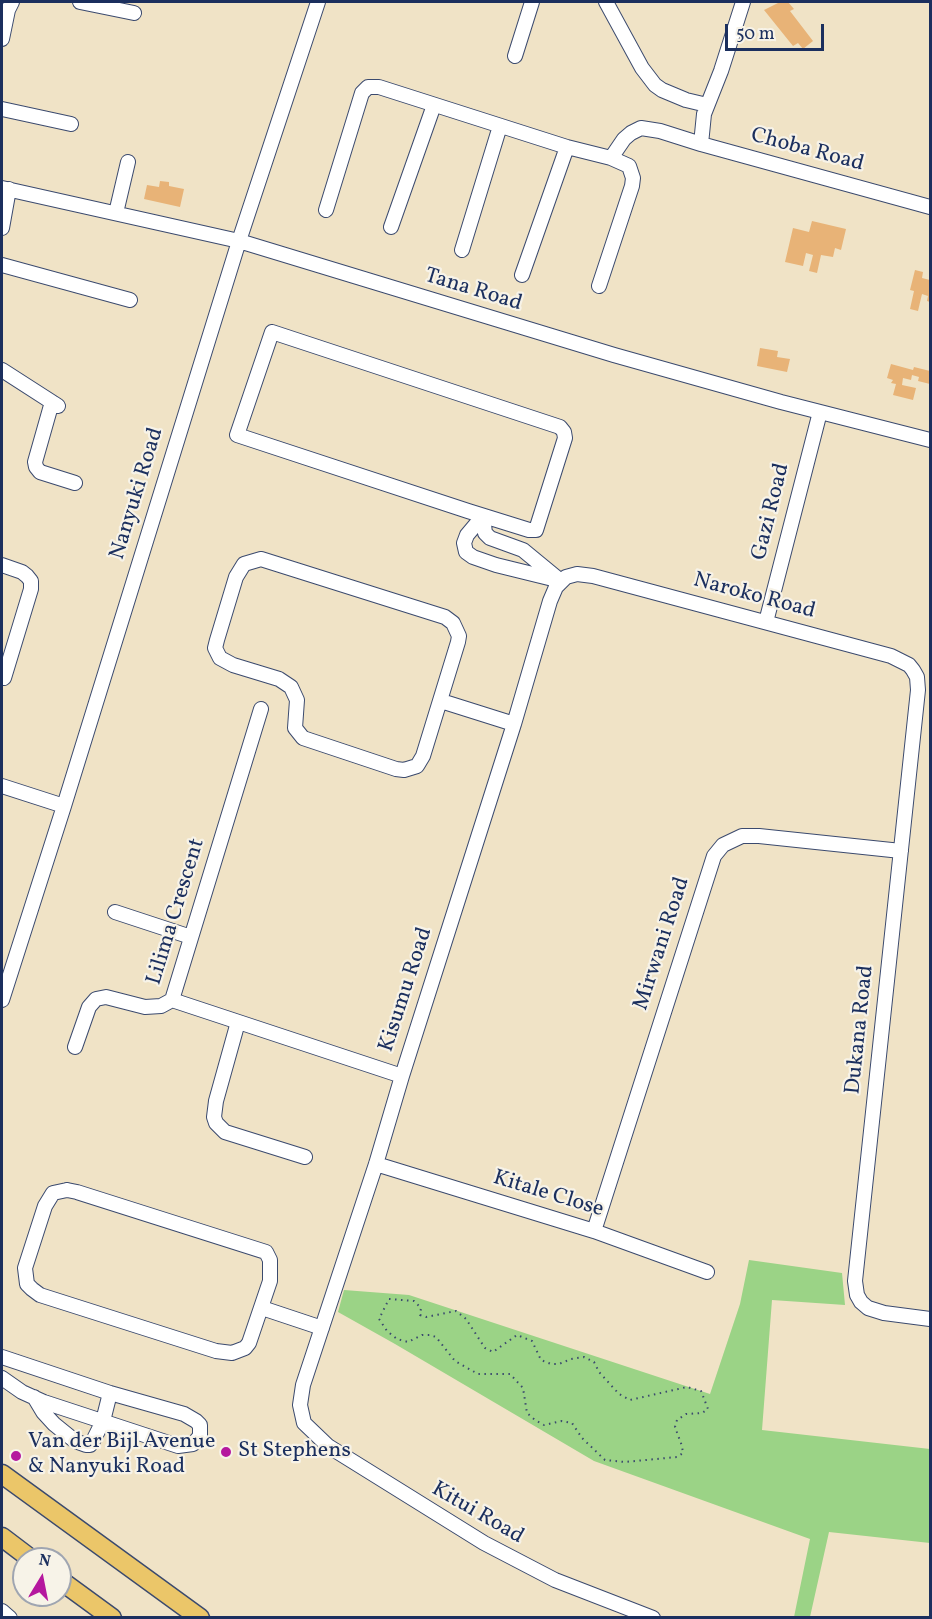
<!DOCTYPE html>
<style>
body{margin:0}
#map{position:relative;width:932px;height:1619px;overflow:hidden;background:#f0e3c6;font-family:Vollkorn,serif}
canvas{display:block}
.frame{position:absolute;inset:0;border:3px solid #1b2f5e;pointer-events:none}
.north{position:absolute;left:12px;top:1547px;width:60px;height:60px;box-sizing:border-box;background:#f7f3e8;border:2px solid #9fa5b1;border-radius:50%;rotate:10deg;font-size:16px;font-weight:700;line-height:24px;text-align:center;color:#1b2f5e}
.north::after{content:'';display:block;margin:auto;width:21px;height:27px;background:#b5179e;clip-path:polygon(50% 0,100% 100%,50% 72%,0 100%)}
.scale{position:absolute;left:725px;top:24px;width:99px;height:27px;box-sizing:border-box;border:3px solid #1b2f5e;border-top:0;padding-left:8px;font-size:18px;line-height:21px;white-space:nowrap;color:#1b2f5e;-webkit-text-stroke:4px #f7f3e8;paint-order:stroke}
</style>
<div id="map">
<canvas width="932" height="1619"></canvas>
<div class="frame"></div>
<div class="north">N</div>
<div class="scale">50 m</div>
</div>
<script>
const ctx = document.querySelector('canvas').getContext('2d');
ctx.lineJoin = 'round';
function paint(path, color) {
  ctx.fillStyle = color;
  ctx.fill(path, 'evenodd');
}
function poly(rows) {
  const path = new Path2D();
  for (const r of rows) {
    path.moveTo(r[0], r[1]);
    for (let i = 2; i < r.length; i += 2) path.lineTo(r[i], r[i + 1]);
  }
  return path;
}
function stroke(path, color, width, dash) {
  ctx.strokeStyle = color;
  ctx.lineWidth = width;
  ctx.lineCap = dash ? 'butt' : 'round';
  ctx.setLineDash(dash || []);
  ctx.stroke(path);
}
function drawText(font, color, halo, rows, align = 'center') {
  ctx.font = font + ' Vollkorn,serif';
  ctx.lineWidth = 4.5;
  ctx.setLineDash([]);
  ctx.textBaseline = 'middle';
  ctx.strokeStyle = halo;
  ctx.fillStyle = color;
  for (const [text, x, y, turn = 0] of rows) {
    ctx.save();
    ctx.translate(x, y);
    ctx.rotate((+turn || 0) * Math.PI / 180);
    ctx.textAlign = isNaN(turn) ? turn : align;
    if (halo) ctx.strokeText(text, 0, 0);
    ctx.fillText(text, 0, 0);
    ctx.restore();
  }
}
const green = poly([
 [749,1260,842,1273,845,1305,772,1300,762,1430,930,1449,930,1543,829,1532,810,1617,794,1617,810,1539,594,1461,395,1344,338,1312,344,1290,409,1295,710,1394,740,1304]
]);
const building = poly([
 [780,2,788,2,794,9,790,11,813,41,803,49,798,43,793,46,764,10],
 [160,181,169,182,169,186,184,189,180,207,144,199,147,185,159,187],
 [812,221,846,229,841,250,835,248,833,257,821,255,817,273,809,271,813,255,806,253,803,266,785,262,793,228,809,232],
 [915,270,923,272,922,278,930,280,930,302,927,301,928,296,922,294,918,311,910,309,914,291,910,290],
 [760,348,778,351,777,357,790,359,787,372,757,366],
 [891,364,913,370,914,367,930,371,930,384,918,381,919,377,912,375,911,380,903,378,902,385,916,388,913,400,893,395,896,384,891,383,893,380,887,378]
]);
const path = poly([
 [389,1299,414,1301,421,1308,420,1315,426,1317,456,1311,466,1319,485,1348,493,1352,517,1335,532,1341,541,1360,551,1364,559,1364,571,1359,584,1357,594,1362,599,1372,619,1394,630,1400,687,1387,701,1391,708,1409,702,1413,686,1414,677,1420,675,1427,682,1446,683,1453,677,1457,625,1462,605,1460,582,1438,572,1423,562,1421,544,1425,535,1420,527,1413,523,1388,510,1374,478,1374,455,1361,436,1337,430,1335,422,1335,408,1342,397,1339,387,1331,379,1319,389,1299]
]);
const minor = poly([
 [80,2,134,13],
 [606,2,642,68,655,85,662,90,686,100,707,105],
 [743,2,721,71,704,114,701,144,930,207],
 [2,39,8,10,12,2],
 [515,56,532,2],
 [2,109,71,124],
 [611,158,624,139,631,133,641,128,660,131,701,144],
 [2,188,239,241,614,355,781,402,930,440],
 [326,210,362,93,368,87,379,87,567,147,611,158,629,166,633,178,632,186,599,286],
 [116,213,128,162],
 [391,227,434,105],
 [2,228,9,189],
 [462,250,500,126],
 [2,265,130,300],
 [522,275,567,147],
 [272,332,560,427,564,432,565,438,536,530,529,530,468,511,237,435,272,332],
 [2,370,58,406],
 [52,402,35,462,36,467,40,472,75,483],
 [483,516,467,535,464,543,466,552,473,557,496,565,561,581],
 [483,516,485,533,490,538,523,550,557,578],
 [261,559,445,617,453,623,459,636,458,642,423,756,417,766,404,770,396,769,303,738,295,728,297,700,291,687,279,679,233,665,220,658,215,648,217,640,236,577,244,564,261,559],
 [2,565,22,572,27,576,31,581,31,589,4,678],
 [766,622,820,412],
 [441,701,514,724],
 [261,709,172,1000,402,1076],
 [2,786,64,806],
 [115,912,191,937],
 [2,1000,64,806,239,241,318,2],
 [238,1022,216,1101,214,1117,216,1123,225,1132,305,1157],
 [75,1047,89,1007,96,999,106,997,145,1007,161,1006,172,1000],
 [376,1164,594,1231,707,1272],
 [67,1190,77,1192,266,1252,270,1260,270,1281,249,1343,245,1348,232,1353,216,1351,40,1295,32,1289,27,1284,25,1268,45,1206,53,1193,67,1190],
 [594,1231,714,856,723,845,742,836,759,836,901,851],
 [262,1308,322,1328],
 [2,1357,110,1393,184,1414,196,1421,200,1425,200,1436,193,1444,178,1446,44,1402,22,1392,2,1378],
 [34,1397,43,1412,54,1424,75,1441,86,1445,90,1445,93,1441,103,1421,110,1393],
 [2,1611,10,1618],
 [653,1618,555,1580,484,1543,328,1446,304,1423,300,1405,303,1385,376,1164,402,1076,514,724,550,601,556,587,566,577,577,574,593,576,891,656,909,665,913,670,917,677,918,690,855,1281,857,1295,861,1302,868,1308,884,1313,930,1319]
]);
const major = poly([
 [2,1474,200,1618],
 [2,1537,31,1559],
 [60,1580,112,1618]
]);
const markers = [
 [226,1452,6,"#b5179e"],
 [16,1456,6,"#b5179e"]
];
const streetNames = [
 ["Choba Road",807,151,15],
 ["Tana Road",473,291,17],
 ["Nanyuki Road",138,494,-73],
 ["Gazi Road",772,512,-76],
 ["Naroko Road",754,597,15],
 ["Lilima Crescent",177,912,-73],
 ["Mirwani Road",663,944,-72],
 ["Kisumu Road",407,990,-72],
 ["Dukana Road",861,1030,-84],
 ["Kitale Close",548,1195,17],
 ["Kitui Road",477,1514,30]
];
const poiNames = [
 ["Van der Bijl Avenue",28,1443],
 ["& Nanyuki Road",28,1468],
 ["St Stephens",238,1452]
];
paint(green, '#9bd386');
paint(building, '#e8b377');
stroke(minor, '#3b4a6e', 16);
stroke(major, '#3b4a6e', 21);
stroke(path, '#3b4a6e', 2, [1.5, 4.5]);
stroke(minor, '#fff', 14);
stroke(major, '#ebc669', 18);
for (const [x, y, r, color] of markers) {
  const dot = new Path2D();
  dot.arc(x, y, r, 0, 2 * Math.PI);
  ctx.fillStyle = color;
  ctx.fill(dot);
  stroke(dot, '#f7f3e8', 2);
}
drawText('22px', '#1b2f5e', '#f7f3e8', streetNames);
drawText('22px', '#1b2f5e', '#f7f3e8', poiNames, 'left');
</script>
